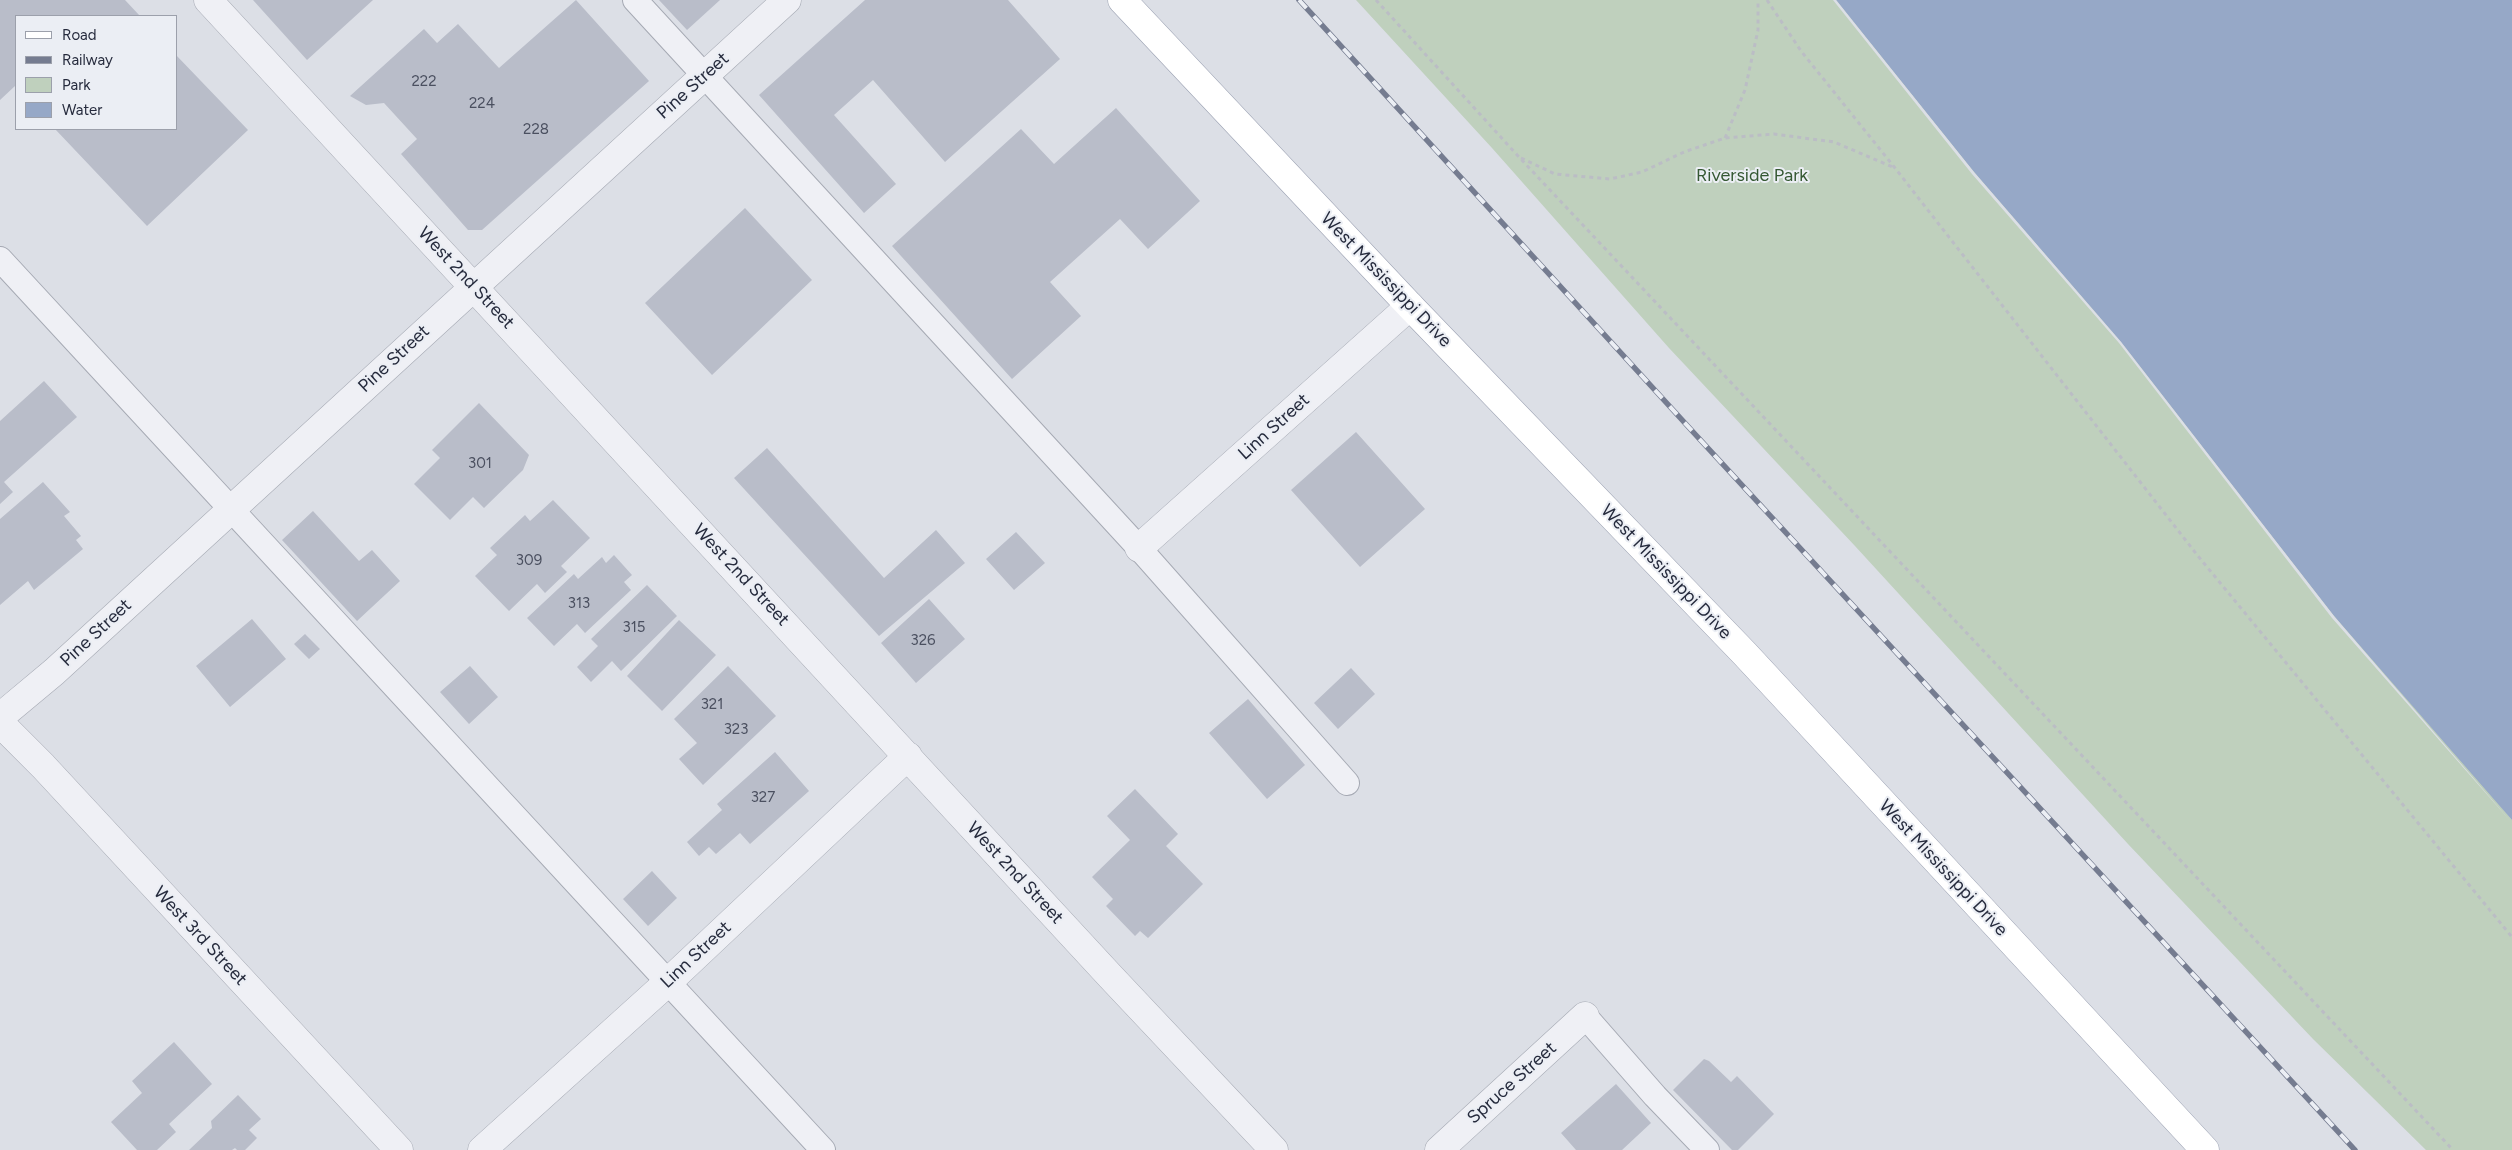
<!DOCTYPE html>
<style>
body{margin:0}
#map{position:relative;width:2512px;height:1150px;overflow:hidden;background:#dcdfe6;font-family:Figtree,sans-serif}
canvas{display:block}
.legend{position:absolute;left:15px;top:15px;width:162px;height:115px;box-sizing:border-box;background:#ebeef4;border:1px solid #9ca0ab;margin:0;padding:6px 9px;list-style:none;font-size:15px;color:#262b3d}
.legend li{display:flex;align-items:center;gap:10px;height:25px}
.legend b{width:25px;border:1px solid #9ca0ab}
</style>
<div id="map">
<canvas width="2512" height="1150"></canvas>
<ul class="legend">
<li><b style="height:6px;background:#fff"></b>Road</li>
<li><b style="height:6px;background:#757c90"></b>Railway</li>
<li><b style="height:14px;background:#bfd0bd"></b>Park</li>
<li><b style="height:14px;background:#96a8c7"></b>Water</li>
</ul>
</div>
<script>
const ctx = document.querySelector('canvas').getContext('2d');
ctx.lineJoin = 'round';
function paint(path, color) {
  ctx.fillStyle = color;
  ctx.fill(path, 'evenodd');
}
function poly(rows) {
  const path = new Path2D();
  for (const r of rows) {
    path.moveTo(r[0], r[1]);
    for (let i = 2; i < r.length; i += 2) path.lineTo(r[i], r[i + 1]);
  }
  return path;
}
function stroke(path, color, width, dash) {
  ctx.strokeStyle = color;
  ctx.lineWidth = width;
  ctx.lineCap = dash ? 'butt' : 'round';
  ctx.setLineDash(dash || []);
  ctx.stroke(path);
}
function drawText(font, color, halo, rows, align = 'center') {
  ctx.font = font + ' Figtree,sans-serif';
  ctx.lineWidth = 4;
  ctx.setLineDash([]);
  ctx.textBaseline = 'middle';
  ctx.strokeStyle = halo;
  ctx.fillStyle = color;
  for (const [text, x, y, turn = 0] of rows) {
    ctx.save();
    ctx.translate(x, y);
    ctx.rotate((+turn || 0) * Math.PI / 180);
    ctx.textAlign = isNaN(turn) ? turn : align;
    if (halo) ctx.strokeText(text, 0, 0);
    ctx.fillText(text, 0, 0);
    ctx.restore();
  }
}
const green = poly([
 [1356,0,1836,0,2121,342,2512,820,2512,1150,2426,1150,2313,1039,2128,844,1855,546,1669,348,1492,148]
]);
const water = poly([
 [1836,0,2512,0,2512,820,2334,616,2121,342,1974,172]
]);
const pier = poly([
 [1833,0,1836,0,1974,172,2121,342,2334,616,2512,823,2332,618,2119,343,1972,174]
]);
const building = poly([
 [0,0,125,0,140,16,16,16,16,88,15,86,0,100],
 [253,0,373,0,307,60],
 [576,0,649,81,482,230,468,230,401,154,417,139,384,103,366,105,350,96,424,29,437,43,458,24,499,68],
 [659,0,720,0,687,30],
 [865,0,1008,0,1060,59,945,162,873,80,834,115,896,184,864,213,759,95],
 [176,55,248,130,147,226,55,129,176,129],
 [1116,108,1200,201,1148,249,1120,219,1050,282,1081,316,1012,379,892,246,1021,129,1054,164],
 [745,208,812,280,712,375,645,303],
 [44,381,77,417,4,482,13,492,0,504,0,421],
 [479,403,529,455,523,470,484,508,473,497,450,520,414,484,440,458,432,450],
 [1356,432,1425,509,1360,567,1291,490],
 [767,448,884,578,936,530,965,563,879,636,734,478],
 [43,482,70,512,64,516,81,536,76,540,83,549,34,590,28,581,0,605,0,519],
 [553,500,590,538,561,566,567,572,545,593,537,584,509,611,475,576,497,555,490,548,525,515,530,521],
 [313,511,359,561,372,550,400,581,357,621,282,540],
 [1016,532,1045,563,1014,590,986,559],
 [614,555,632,575,624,582,631,590,585,633,577,624,554,646,527,618,574,574,578,579,602,557,606,563],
 [647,585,677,616,621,671,612,661,591,682,577,667,598,646,591,639],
 [929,599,965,639,916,683,881,643],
 [252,619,286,659,230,707,196,666],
 [679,620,716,655,662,711,627,676],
 [305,634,320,649,309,659,294,644],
 [470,666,498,697,469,724,440,692],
 [728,666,776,716,703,785,679,759,697,743,674,719],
 [1351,668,1375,694,1338,729,1314,703],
 [1248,699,1305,765,1267,799,1209,733],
 [775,752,809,791,750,844,740,833,716,854,709,847,699,856,687,842,722,810,717,804],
 [1135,789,1178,834,1166,846,1203,884,1148,938,1140,931,1135,936,1106,906,1113,899,1092,877,1130,840,1107,816],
 [652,871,677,898,648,926,623,899],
 [174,1042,212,1084,169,1124,176,1132,157,1150,137,1150,111,1122,142,1093,132,1081],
 [1704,1059,1709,1061,1731,1082,1737,1076,1774,1114,1738,1150,1732,1150,1673,1090],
 [1616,1084,1651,1123,1622,1150,1576,1150,1561,1133],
 [238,1095,261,1119,249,1130,257,1138,245,1150,237,1150,235,1148,232,1150,189,1150,212,1128,211,1121]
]);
const path = poly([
 [1376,0,1518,156,2453,1150],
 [1767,0,1801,51,1895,168,2198,556,2512,937],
 [1725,138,1745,90,1758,30,1758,0],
 [1521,158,1555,174,1610,179,1642,172,1684,152,1725,138,1774,134,1834,142,1895,168]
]);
const lane = poly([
 [635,0,1139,548,1347,783],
 [0,259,823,1150],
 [1585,1016,1655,1096,1707,1150]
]);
const street = poly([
 [208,0,1110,976,1274,1150],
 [1139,548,1410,306],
 [0,717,54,672,787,0],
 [0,723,43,766,399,1150],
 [482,1150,667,983,908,756],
 [1439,1150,1585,1016]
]);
const primary = poly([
 [1122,0,1410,306,1745,654,2205,1150]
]);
const rail = poly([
 [1299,0,1694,433,2355,1150]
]);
const numberNames = [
 ["222",424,82],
 ["224",482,104],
 ["228",536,130],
 ["301",480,464],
 ["309",529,561],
 ["313",579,604],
 ["315",634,628],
 ["326",923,641],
 ["321",712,705],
 ["323",736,730],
 ["327",763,798]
];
const streetNames = [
 ["Pine Street",693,86,-42],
 ["West 2nd Street",466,278,47],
 ["West Mississippi Drive",1386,280,46],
 ["Pine Street",394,359,-43],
 ["Linn Street",1274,427,-42],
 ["West Mississippi Drive",1666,572,46],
 ["West 2nd Street",741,575,47],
 ["Pine Street",96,633,-43],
 ["West Mississippi Drive",1943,868,47],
 ["West 2nd Street",1015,873,47],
 ["West 3rd Street",200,936,47],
 ["Linn Street",696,955,-43],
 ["Spruce Street",1512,1083,-42]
];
const parkNames = [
 ["Riverside Park",1752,176]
];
paint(green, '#bfd0bd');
paint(water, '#96a8c7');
paint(pier, '#dcdfe6');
paint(building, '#b9bdc9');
stroke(lane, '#a5a9b3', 26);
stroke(street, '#a5a9b3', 29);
stroke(primary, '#9ba1b2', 29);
stroke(path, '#bbbdc5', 3, [4, 4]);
stroke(lane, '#eff0f5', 24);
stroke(street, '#eff0f5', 28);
stroke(primary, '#fff', 28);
stroke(rail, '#757c90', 5.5);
stroke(rail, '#ebeef4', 4, [11]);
drawText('15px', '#4b5060', null, numberNames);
drawText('18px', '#262b3d', '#ebeef4', streetNames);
drawText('18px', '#355833', '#ebeef4', parkNames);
</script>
